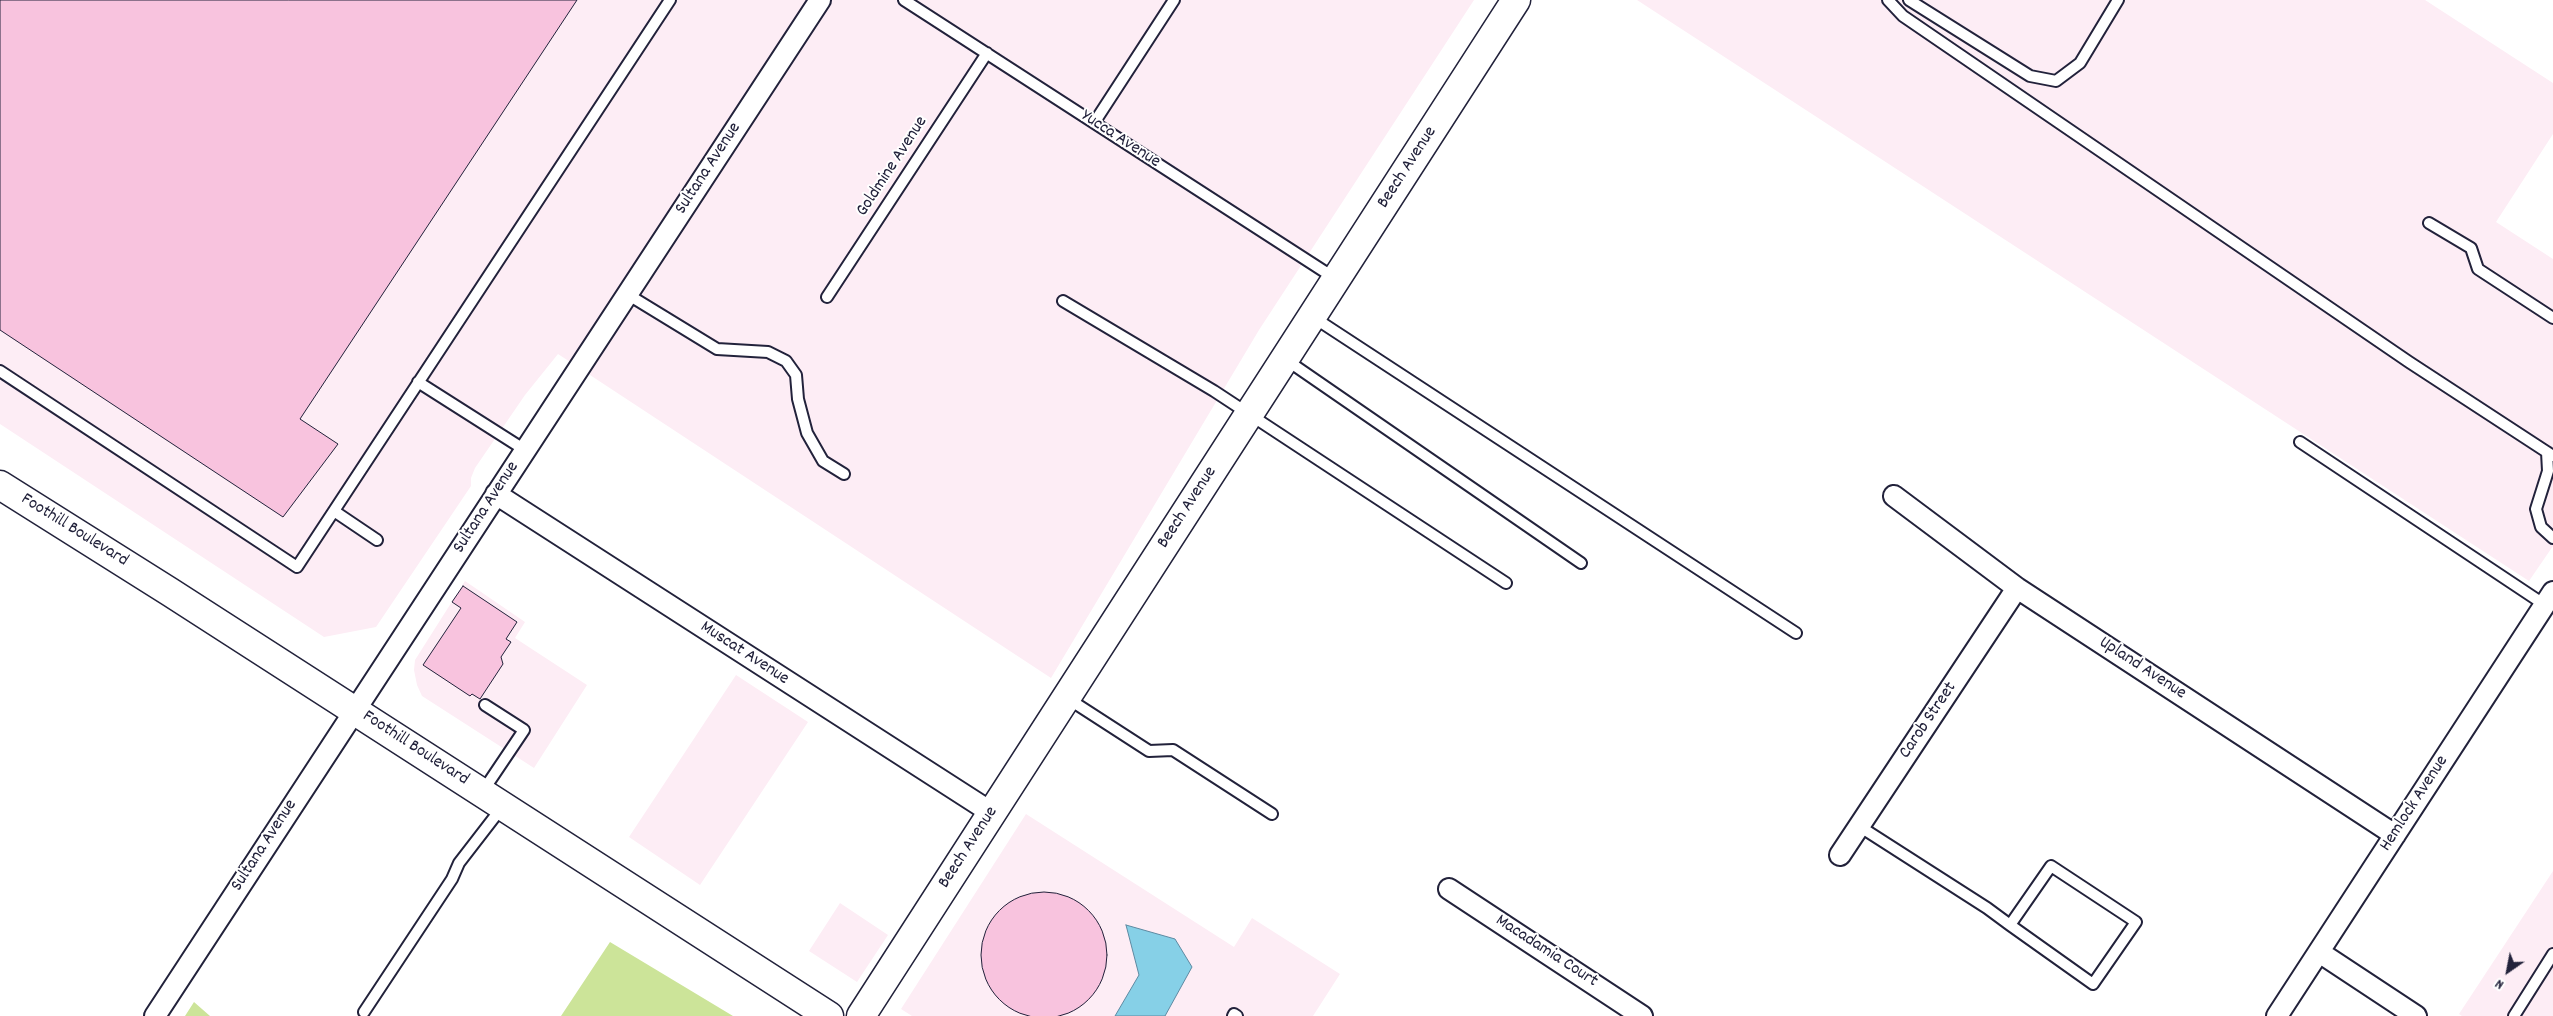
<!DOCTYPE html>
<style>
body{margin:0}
#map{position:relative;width:2553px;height:1016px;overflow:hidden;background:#fff;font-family:Dekko,sans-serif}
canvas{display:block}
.north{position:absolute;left:2483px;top:946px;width:50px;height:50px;-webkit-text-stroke:4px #fff;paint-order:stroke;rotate:213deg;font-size:14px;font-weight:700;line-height:20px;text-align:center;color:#22223b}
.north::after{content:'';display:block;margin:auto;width:18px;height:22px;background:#22223b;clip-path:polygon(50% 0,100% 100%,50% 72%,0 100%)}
</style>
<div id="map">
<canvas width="2553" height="1016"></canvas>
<div class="north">N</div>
</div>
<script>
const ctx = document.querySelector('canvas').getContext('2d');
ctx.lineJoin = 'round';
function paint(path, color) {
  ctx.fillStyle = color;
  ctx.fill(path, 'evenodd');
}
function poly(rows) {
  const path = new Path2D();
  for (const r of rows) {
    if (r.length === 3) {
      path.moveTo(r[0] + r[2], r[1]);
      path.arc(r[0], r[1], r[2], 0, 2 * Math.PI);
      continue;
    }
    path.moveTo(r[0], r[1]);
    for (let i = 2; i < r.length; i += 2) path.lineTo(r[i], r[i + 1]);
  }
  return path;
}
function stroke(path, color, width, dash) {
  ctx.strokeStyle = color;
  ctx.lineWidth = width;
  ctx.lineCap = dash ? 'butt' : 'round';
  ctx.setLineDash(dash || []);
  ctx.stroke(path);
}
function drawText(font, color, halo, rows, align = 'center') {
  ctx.font = font + ' Dekko,sans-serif';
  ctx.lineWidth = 4;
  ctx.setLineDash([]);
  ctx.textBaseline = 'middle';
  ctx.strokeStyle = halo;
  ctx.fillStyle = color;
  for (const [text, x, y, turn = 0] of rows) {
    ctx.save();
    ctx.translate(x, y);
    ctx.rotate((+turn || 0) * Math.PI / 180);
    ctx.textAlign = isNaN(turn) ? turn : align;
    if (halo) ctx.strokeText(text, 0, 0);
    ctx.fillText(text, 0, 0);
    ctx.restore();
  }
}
const built = poly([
 [0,0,1474,0,1259,330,1051,678,558,354,525,395,475,468,471,478,471,486,376,627,324,637,0,424],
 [1637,0,2425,0,2553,83,2553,134,2496,222,2553,259,2553,546,2529,581],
 [465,581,525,622,515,638,587,685,534,768,422,696,417,685,414,670,415,660],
 [736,675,808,722,700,885,629,837],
 [1026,814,1234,947,1252,918,1340,974,1313,1016,912,1016,901,1009],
 [2553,871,2553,1016,2462,1016,2459,1014],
 [840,903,888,935,857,982,809,951]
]);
const green = poly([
 [610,942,733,1016,561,1016],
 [194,1002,210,1016,185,1016]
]);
const water = poly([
 [1126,925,1175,939,1192,967,1165,1016,1115,1016,1139,975,1126,925]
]);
const building = poly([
 [0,0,577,0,300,419,338,444,283,517,0,330,0,0],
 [463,586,517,622,506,639,511,642,501,657,503,664,480,699,472,694,470,696,423,665,461,608,452,602,463,586],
 [1044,955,63]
]);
const service = poly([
 [904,0,1336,279],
 [1888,0,1903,16,2409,362,2553,456],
 [1909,0,2030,76,2056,81,2080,63,2118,0],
 [1094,123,1174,0],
 [2429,223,2471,248,2478,269,2553,318],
 [627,294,717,349,768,352,786,361,796,375,798,399,807,433,823,461,844,474],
 [827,297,987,53],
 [1063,301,1214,391,1506,583],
 [1313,317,1796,633],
 [1285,359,1581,563],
 [0,371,297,567,670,0],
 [418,382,525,450],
 [2300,442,2545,605],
 [2547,452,2548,471,2536,509,2541,527,2553,538],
 [334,511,377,540],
 [1067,698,1149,751,1173,750,1272,814],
 [483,791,524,730,485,705],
 [1859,826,1987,908,2010,925,2093,984,2136,922,2051,866,2010,925],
 [364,1012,452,879,459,863,503,806],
 [1233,1016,1234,1014,1237,1016],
 [2514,1016,2553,954]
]);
const minor = poly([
 [496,494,992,813],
 [1894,496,2017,588,2395,835],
 [1840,855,2017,588],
 [1449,889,1642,1016],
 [2319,952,2416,1016],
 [155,1016,820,0],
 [2277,1016,2553,592]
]);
const secondary = poly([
 [861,1016,1516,0]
]);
const primary = poly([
 [0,485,170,592,829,1016]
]);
const streetNames = [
 ["Yucca Avenue",1120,140,33],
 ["Goldmine Avenue",893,167,-57],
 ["Beech Avenue",1408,168,-57],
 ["Sultana Avenue",709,169,-57],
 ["Sultana Avenue",487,508,-57],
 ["Beech Avenue",1188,508,-57],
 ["Foothill Boulevard",74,531,32],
 ["Muscat Avenue",744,654,33],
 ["Upland Avenue",2142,669,33],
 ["Carob Street",1929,721,-56],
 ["Foothill Boulevard",415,749,33],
 ["Hemlock Avenue",2415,804,-57],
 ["Sultana Avenue",265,846,-57],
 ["Beech Avenue",969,848,-57],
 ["Macadamia Court",1546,952,33]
];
paint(built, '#fdedf5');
paint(green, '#cce499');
paint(water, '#86d0e7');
stroke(water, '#5e8aa2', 1);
paint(building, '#f8c3de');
stroke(building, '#22223b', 1);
stroke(service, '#22223b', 14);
stroke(minor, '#22223b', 24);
stroke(secondary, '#22223b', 31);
stroke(primary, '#22223b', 31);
stroke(service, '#fff', 10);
stroke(minor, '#fff', 20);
stroke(secondary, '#fff', 28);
stroke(primary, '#fff', 28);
drawText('18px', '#22223b', '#fff', streetNames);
</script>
